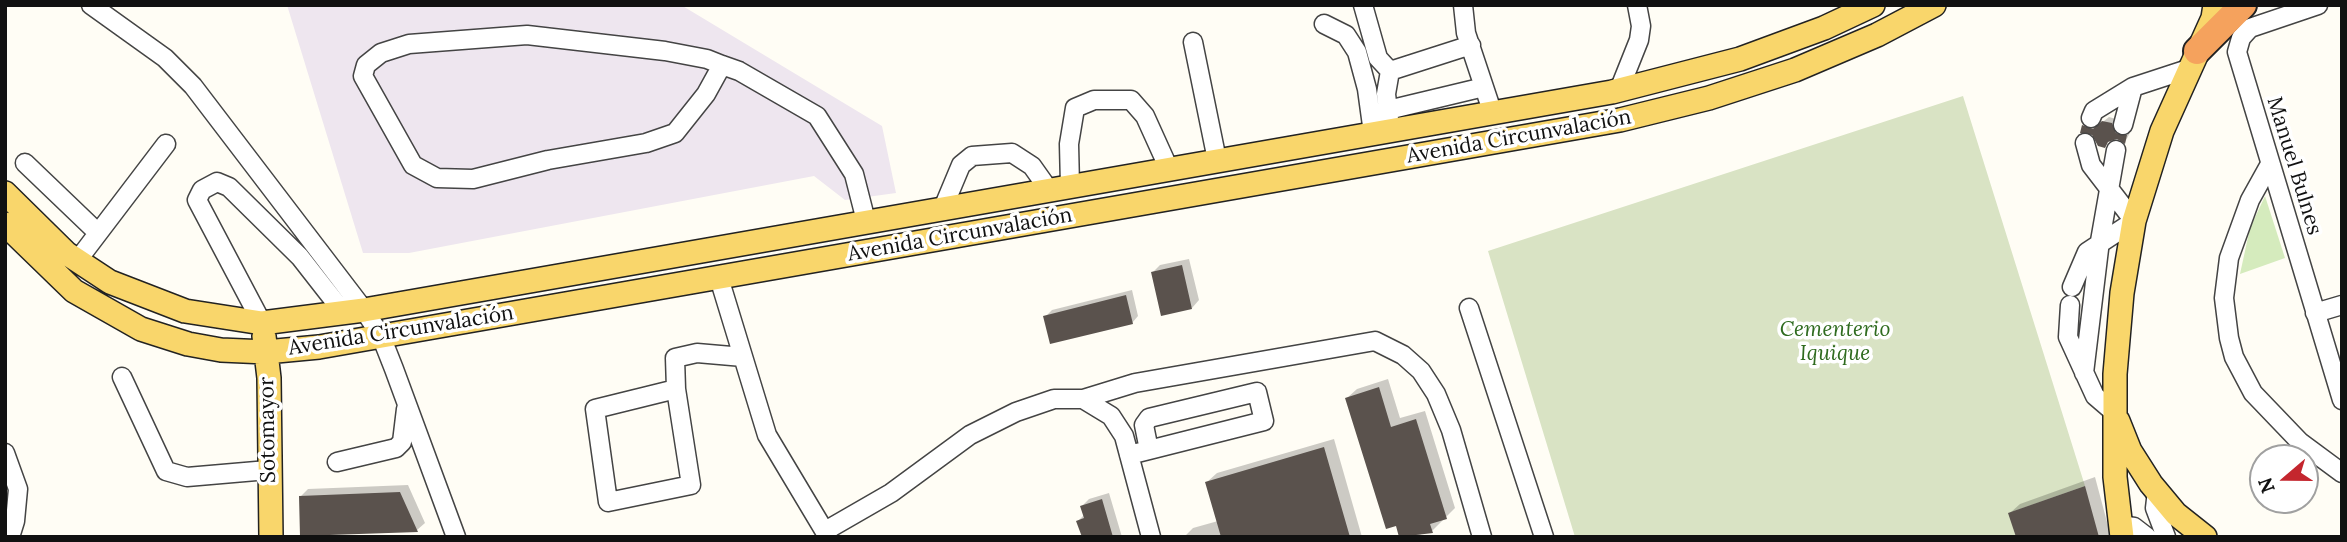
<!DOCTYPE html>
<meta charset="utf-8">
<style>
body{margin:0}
#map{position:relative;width:2347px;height:542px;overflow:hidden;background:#fffdf5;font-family:Lora,serif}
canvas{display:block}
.frame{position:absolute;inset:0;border:7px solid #111;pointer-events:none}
.north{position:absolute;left:2249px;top:444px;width:70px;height:70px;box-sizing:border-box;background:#fff;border:2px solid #a0a0a0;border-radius:50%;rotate:250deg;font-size:19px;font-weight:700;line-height:28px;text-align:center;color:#111}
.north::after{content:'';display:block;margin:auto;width:24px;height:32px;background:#c4262e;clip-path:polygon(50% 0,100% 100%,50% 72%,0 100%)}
</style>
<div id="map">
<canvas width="2347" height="542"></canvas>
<div class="frame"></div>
<div class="north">N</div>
</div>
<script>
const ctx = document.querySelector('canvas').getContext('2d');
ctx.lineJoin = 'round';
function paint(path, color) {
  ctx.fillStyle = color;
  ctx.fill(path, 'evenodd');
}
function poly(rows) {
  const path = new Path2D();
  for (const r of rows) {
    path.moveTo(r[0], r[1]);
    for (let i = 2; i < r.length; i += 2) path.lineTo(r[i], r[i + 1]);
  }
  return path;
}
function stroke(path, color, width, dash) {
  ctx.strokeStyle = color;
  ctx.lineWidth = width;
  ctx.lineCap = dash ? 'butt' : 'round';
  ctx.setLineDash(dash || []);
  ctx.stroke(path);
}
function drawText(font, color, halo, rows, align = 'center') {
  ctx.font = font + ' Lora,serif';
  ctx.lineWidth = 7;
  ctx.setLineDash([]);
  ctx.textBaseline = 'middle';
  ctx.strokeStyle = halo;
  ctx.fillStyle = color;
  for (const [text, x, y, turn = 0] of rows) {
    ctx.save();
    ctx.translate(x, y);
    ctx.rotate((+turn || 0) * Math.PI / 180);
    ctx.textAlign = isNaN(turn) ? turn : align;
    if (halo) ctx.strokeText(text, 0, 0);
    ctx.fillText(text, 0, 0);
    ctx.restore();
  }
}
const industrial = poly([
 [287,5,681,5,882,126,896,193,845,200,814,176,409,253,363,253]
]);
const green = poly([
 [2265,196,2285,258,2240,274,2250,228]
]);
const cemetery = poly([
 [1963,96,2085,486,2009,513,2016,537,1575,537,1488,251]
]);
const shadow = poly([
 [2109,117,2116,119,2120,129,2131,131,2125,142,2094,133,2084,126,2088,121,2099,125],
 [1189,259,1199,300,1192,308,1153,272,1160,265],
 [1132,290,1138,316,1132,323,1045,317,1052,310],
 [1388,379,1400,418,1425,411,1455,508,1432,531,1415,536,1347,398,1357,389],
 [1334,439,1362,537,1184,537,1193,528,1218,521,1207,482,1217,473],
 [2095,477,2111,537,2018,537,2010,513,2020,504],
 [408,485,425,523,417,530,302,534,301,496,308,489],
 [1109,493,1122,537,1083,537,1078,521,1084,515,1082,506,1089,499]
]);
const building = poly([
 [2102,121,2112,123,2116,133,2127,135,2125,144,2117,139,2108,142,2105,148,2098,146,2092,135,2080,133,2082,125,2093,129],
 [1182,265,1192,309,1161,316,1151,272],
 [1126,295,1133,324,1050,344,1043,316],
 [1379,387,1391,427,1416,419,1447,519,1430,524,1433,533,1399,537,1396,526,1386,529,1345,398],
 [1324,447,1350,537,1221,537,1205,482],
 [2085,486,2099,537,2016,537,2008,513],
 [400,492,418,532,300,536,299,496],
 [1102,499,1113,537,1082,537,1076,521,1084,518,1080,506]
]);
const minor = poly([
 [91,5,165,58,193,86,364,310,381,336,394,369,456,537],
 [1363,5,1378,58,1390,71],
 [1463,5,1466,33,1492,111],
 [2318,5,2250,28,2241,38,2237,52,2342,400],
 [1324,24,1346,35,1357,52,1367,89,1373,133],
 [1193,42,1217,160],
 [722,65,706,94,675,133,646,143,548,160,473,179,437,178,413,165,363,76,366,65,381,53,409,44,527,35,665,51,707,59,722,65,739,71,817,116,854,174,866,221],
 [1390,71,1471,45],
 [1619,90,1639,40,1641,26,1637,5],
 [1388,110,1484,87],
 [2091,118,2094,111,2133,87,2188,69],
 [1389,119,1386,94,1390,71],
 [2123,125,2133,87],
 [25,163,97,232],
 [2270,164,2250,200,2229,258,2224,298,2229,338,2234,357,2253,393,2300,442,2342,473],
 [1070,186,1069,144,1075,108,1094,100,1131,100,1145,116,1169,169],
 [943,208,961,165,972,156,1012,153,1032,166,1049,190],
 [77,261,166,144],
 [719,278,767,435,828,537],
 [2072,287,2087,252,2134,221,2091,165,2085,143],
 [2070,305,2068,337,2095,396,2116,414],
 [1469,308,1544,537],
 [2315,313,2342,305],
 [262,323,197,200,202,190,217,182,229,187,300,257,343,312],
 [2084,373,2100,241,2116,150],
 [122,377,166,471,187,477,268,470],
 [676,389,691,485,608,502,595,409,676,389,675,358,697,353,743,357],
 [1083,399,1135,383,1375,341,1403,355,1421,371,1436,394,1451,430,1482,537],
 [5,453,18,489,15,521,10,537],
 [1129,455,1149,450,1264,421,1257,392,1149,418,1144,425,1149,450],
 [337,462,396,448,402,442,406,409],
 [2157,491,2155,508,2166,537],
 [2120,525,2134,527,2147,537],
 [825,531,891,493,970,435,1016,412,1054,399,1083,399,1111,416,1124,436,1151,537]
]);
const major = poly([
 [5,193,66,253,110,282,185,311,262,323,364,310,1612,92,1740,59,1824,28,1873,5],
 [5,224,74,291,141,329,188,344,221,350,266,352,319,347,1620,120,1709,98,1795,70,1877,35,1934,5],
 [264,336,269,378,271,537],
 [2118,421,2130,451,2151,484,2176,514,2205,537],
 [2122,537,2115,477,2115,374,2122,293,2134,221,2162,131,2213,18,2215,5]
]);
const highway = poly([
 [2197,51,2243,5]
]);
const streetNames = [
 ["Avenida Circunvalación",1519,137,-10],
 ["Manuel Bulnes",2294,166,73],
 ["Avenida Circunvalación",960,235,-10],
 ["Avenida Circunvalación",401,331,-9],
 ["Sotomayor",268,430,-91]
];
const parkNames = [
 ["Cementerio",1835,330],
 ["Iquique",1835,354]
];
paint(industrial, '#eee6ef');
paint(green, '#d5ebbd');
paint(cemetery, '#d9e3c4');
paint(shadow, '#0003');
paint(building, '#5a524d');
stroke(minor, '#444', 21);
stroke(major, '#222', 26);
stroke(highway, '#222', 30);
stroke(minor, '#fff', 18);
stroke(major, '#f9d66b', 23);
stroke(highway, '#f5a25d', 26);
drawText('21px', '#111', '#fff', streetNames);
drawText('italic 21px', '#2f6b1f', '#fff', parkNames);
</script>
